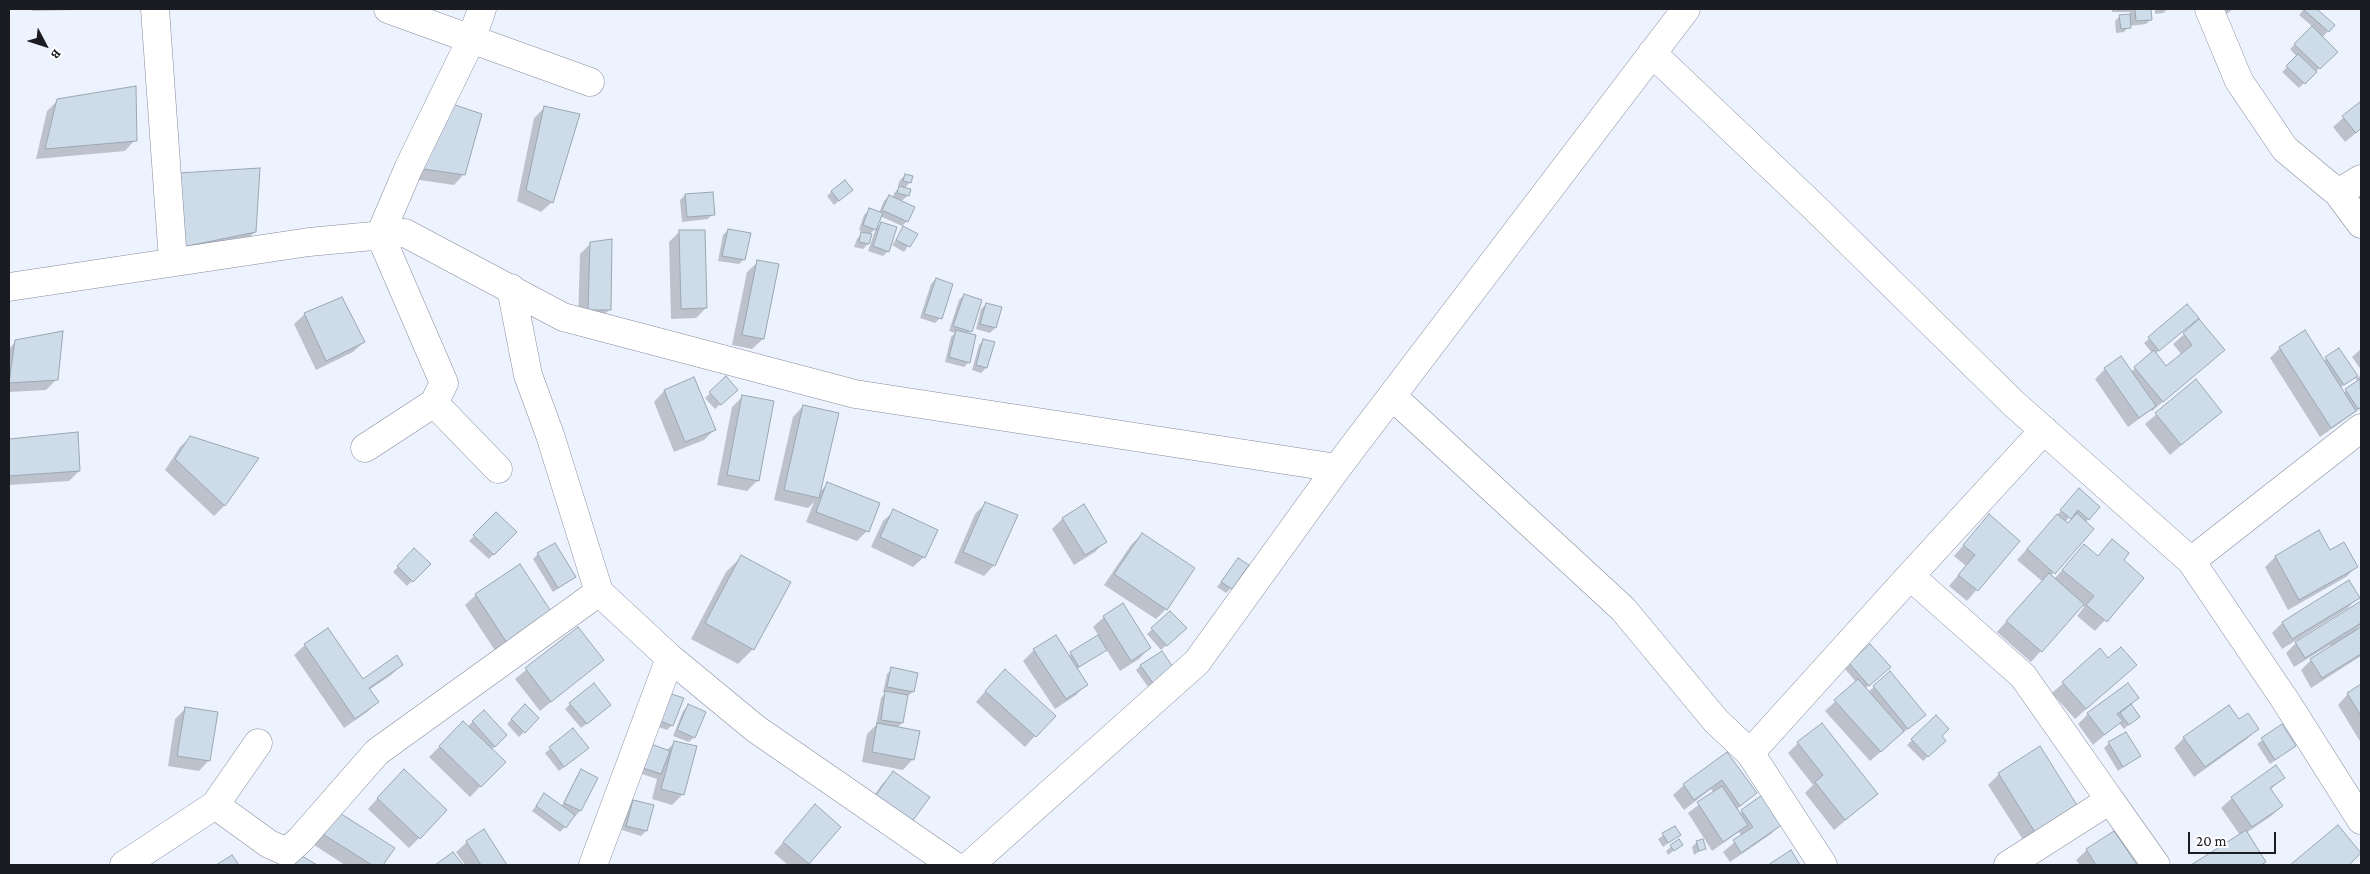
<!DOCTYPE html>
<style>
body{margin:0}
#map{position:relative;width:2370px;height:874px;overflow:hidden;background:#edf2ff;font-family:"Crimson Pro",serif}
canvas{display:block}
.frame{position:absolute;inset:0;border:10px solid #1a1c22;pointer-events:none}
.north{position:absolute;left:20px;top:20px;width:50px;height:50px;-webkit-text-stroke:4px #fff;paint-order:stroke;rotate:130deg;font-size:14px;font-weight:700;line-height:20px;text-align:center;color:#1a1c22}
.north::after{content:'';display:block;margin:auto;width:18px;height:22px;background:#1a1c22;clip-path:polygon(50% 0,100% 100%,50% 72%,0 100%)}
.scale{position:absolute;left:2188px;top:832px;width:88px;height:22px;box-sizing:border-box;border:2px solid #1a1c22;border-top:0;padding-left:6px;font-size:15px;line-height:18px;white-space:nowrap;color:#1a1c22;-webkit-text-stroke:4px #fff;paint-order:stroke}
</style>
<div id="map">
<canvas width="2370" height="874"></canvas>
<div class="frame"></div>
<div class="north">B</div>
<div class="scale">20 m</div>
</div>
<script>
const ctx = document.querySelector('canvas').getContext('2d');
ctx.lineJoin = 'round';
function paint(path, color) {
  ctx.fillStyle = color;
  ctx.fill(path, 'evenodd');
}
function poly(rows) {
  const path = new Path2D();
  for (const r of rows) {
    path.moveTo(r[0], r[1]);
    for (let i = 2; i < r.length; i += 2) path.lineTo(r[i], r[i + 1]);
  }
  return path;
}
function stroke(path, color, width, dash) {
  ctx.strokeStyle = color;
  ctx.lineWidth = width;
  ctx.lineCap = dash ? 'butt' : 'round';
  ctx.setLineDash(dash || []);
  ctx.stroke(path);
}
const shadow = poly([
 [33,9,120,9,32,11],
 [2112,9,2150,9,2151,19,2146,24,2129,26,2124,32,2116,33,2115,21,2120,16,2130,15,2130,12,2112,12],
 [2155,9,2168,9,2163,13,2155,14],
 [2202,9,2233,9,2214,24],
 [2304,9,2315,9,2333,25,2322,38,2336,52,2299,88,2282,72,2297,57,2290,49,2313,27,2299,15],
 [57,101,135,140,125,151,36,159,47,111],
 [2361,102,2361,129,2345,142,2333,127],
 [446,103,464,174,454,185,399,177],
 [544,108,552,202,541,212,517,201,534,118],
 [259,169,255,232,244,242,163,259],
 [905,175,910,182,904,189,908,195,903,200,896,200,913,208,907,221,902,226,880,216,876,229,881,223,888,251,883,256,868,251,876,228,869,235,868,244,863,249,854,247,857,239,863,232,859,230,864,215,869,210,879,213,884,201,889,196,893,198,894,193,901,186,898,185,900,180],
 [852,190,834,205,827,196,832,191],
 [685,195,713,214,708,219,682,222,680,200],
 [904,228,916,234,904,252,892,245],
 [728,230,744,259,739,264,718,261,723,235],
 [679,232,706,308,696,318,671,319,669,242],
 [591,243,610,309,599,320,578,320,580,254],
 [758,262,763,339,752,349,732,345,747,272],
 [936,279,940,318,935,323,920,318,931,284],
 [964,295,971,331,967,334,969,362,964,367,945,362,951,337,955,333,949,331,959,300],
 [986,304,1001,308,995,328,990,333,976,329,981,309],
 [2187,306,2192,323,2155,354,2166,368,2182,355,2173,344,2199,321,2224,350,2152,411,2151,410,2128,427,2095,379,2105,369,2131,372,2152,353,2144,343],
 [305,314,364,342,353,352,316,370,294,324],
 [984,340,986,368,981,373,972,370,979,345],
 [16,341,56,380,46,390,9,392,9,349],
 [2280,348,2323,361,2339,350,2358,378,2361,374,2361,408,2320,437,2270,358],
 [2355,377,2358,382,2343,393,2340,388],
 [2361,349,2361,370,2352,357],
 [726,378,736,390,715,409,705,398],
 [693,379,714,430,704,440,674,452,654,402,664,391],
 [2195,381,2220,412,2170,455,2145,424],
 [743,396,758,480,747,491,717,485,732,407],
 [803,406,820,492,827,484,867,531,857,541,806,522,814,502,808,508,774,500,793,417],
 [77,434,79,471,69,481,9,485,9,440],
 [191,437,257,459,224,506,214,516,165,470,180,447],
 [2075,495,2088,519,2051,576,2054,579,2084,546,2097,557,2112,541,2122,560,2143,578,2095,631,2077,616,2084,607,2082,605,2031,662,1997,632,2042,581,2017,560],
 [2072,514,2075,517,2067,525,2065,522],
 [986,503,994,565,984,576,954,563,975,514],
 [1083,506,1105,541,1095,552,1074,565,1052,529,1062,519],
 [894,511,924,557,913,567,871,547,883,521],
 [496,514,515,532,489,559,469,541],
 [1989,516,2018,541,1967,601,1949,586,1966,566,1954,556],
 [2319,532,2329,552,2356,567,2346,577,2288,610,2265,567,2275,557],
 [1142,534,1166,609,1156,619,1104,585,1131,545],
 [414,550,429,564,407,586,393,572],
 [538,554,575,577,553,592,533,559],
 [741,557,753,649,738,664,691,639,726,572],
 [1238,559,1231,588,1226,593,1217,587],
 [519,566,551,613,496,652,465,605,476,595],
 [2349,582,2358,597,2348,608,2282,649,2272,633,2282,623],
 [2361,603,2361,625,2355,631,2361,629,2361,656,2311,688,2301,670,2311,660,2332,647,2330,645,2294,667,2286,653,2296,643],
 [1122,605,1149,648,1139,659,1120,671,1106,649,1077,669,1087,684,1076,695,1055,709,1023,661,1034,650,1056,636,1068,656,1099,636,1093,627,1104,617],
 [1170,612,1180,633,1161,650,1147,634],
 [578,628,602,660,540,711,515,679],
 [305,645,362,680,402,665,391,675,369,690,377,702,367,712,344,728,294,655],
 [1870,646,1884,671,1865,689,1868,692,1890,673,1924,715,1870,761,1825,711,1856,682,1845,669],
 [2100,650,2125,675,2075,719,2052,693],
 [1141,665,1168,674,1148,687,1136,670],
 [892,669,916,674,913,692,906,697,902,723,897,728,913,759,903,770,862,762,867,734,876,725,881,698,886,692,883,692,887,674],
 [994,681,1035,736,1025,747,976,702],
 [2361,686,2361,743,2338,705,2348,694],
 [663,699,672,725,667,730,653,725],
 [570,704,605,710,581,728,565,709],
 [2130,704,2139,716,2124,729,2119,723,2093,745,2078,724,2088,714],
 [525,706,538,718,519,737,507,724],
 [688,706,694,737,689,742,673,736,683,711],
 [185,709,209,760,199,771,168,766,175,719],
 [484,712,506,735,491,750,504,762,470,797,429,757,463,723,467,727],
 [1936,717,1940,736,1944,741,1923,761,1907,745],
 [2239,721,2257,729,2247,739,2194,777,2174,748,2184,738],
 [2282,726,2295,746,2270,764,2257,744],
 [573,730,582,753,559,771,545,753],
 [675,742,683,794,672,805,652,799,657,779,639,773,646,750,666,751],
 [1798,743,1877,794,1834,830,1805,793,1813,785,1788,753],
 [2109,743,2139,756,2118,771,2104,748],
 [2040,748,2079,810,2027,846,1988,785,1999,774],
 [1727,754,1756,793,1736,810,1739,814,1742,811,1781,824,1771,834,1730,862,1723,852,1742,836,1739,832,1712,851,1688,813,1714,793,1711,789,1684,810,1673,795,1684,785],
 [582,771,596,779,580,811,560,832,532,811,544,795,561,807,577,776],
 [894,773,928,797,865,808,883,783],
 [2283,778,2270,790,2282,806,2271,816,2246,833,2265,862,2261,865,2194,865,2240,835,2221,808,2232,798],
 [393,781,419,838,409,848,368,809],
 [633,801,646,831,641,836,622,830,628,806],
 [805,816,840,827,807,865,788,865,774,853],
 [325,822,393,848,381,865,345,865,311,843],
 [1675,827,1679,835,1663,847,1658,839],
 [2338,827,2360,854,2349,865,2292,865],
 [484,831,506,865,465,865,456,852,467,842],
 [2114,832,2135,865,2080,865,2076,860,2087,850],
 [1678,841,1681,845,1668,855,1666,851],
 [1697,842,1705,848,1694,855,1692,847]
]);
const building = poly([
 [2135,9,2151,9,2152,20,2136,21,2135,9],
 [2303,9,2317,9,2335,25,2329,32,2303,9],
 [2130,14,2131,28,2121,29,2119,15,2130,14],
 [2312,26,2338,52,2320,69,2294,44,2312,26],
 [2298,54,2317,72,2305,84,2286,66,2298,54],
 [136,86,137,141,45,149,57,99,136,86],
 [2361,101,2361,128,2356,133,2342,116,2361,101],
 [446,102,482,114,465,175,409,167,446,102],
 [544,106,580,114,553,203,526,190,544,106],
 [260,168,256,232,173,249,179,173,260,168],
 [905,174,913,176,911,183,903,181,905,174],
 [845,180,853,190,839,201,831,191,845,180],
 [899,186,911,189,909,196,897,193,899,186],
 [713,192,715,215,687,217,685,194,713,192],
 [889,195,915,207,908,222,882,210,889,195],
 [869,208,883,213,876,230,863,225,869,208],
 [881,222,897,227,889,252,873,246,881,222],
 [903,226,918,234,910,247,896,240,903,226],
 [728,229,751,233,745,260,722,256,728,229],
 [679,230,705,230,707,308,681,309,679,230],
 [861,232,872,234,869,244,859,242,861,232],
 [612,239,611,310,588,310,590,242,612,239],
 [757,260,779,264,764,339,742,335,757,260],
 [936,278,953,284,942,319,924,314,936,278],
 [964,294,982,300,972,332,953,326,964,294],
 [342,297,365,342,326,361,304,313,342,297],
 [986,303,1002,307,996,328,980,324,986,303],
 [2187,304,2199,318,2159,351,2148,337,2187,304],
 [2199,319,2225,350,2163,402,2134,367,2154,350,2166,366,2192,345,2183,333,2199,319],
 [956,330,976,335,970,363,949,357,956,330],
 [2305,330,2356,411,2331,428,2279,347,2305,330],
 [63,331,58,380,9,383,15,340,63,331],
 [983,339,995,342,987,368,976,365,983,339],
 [2339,348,2358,376,2344,385,2325,357,2339,348],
 [2121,356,2156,406,2139,418,2104,368,2121,356],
 [726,376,738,390,721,405,709,392,726,376],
 [694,377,716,430,685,442,664,390,694,377],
 [2196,379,2222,412,2181,445,2155,413,2196,379],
 [2360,379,2361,407,2358,409,2345,389,2360,379],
 [742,395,774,401,759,481,727,475,742,395],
 [803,405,839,413,819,498,784,490,803,405],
 [78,432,80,471,9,476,9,439,78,432],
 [190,436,259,458,225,506,175,459,190,436],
 [827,482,880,503,869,532,816,512,827,482],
 [2079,488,2100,507,2089,520,2078,510,2071,519,2060,510,2079,488],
 [985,502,1018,515,995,566,963,552,985,502],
 [1084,504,1107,542,1085,555,1062,518,1084,504],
 [893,509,938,530,925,558,880,537,893,509],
 [496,512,517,532,494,555,473,535,496,512],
 [2077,513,2094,529,2055,574,2027,549,2057,514,2068,523,2077,513],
 [1989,514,2020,541,1978,591,1958,575,1975,555,1963,545,1989,514],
 [2319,530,2330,550,2344,542,2358,567,2299,600,2275,556,2319,530],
 [1142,533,1195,568,1167,610,1114,574,1142,533],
 [2112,539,2129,553,2124,560,2144,578,2107,622,2086,605,2094,596,2062,570,2084,544,2098,556,2112,539],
 [555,543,576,577,558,588,537,553,555,543],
 [414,548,431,564,413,582,397,566,414,548],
 [741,555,791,582,754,650,705,623,741,555],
 [1238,558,1249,565,1232,589,1221,582,1238,558],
 [520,564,552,613,507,643,475,594,520,564],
 [2049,573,2084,604,2042,652,2006,621,2049,573],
 [2349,580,2360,598,2292,639,2282,622,2349,580],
 [2361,601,2361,623,2305,658,2295,642,2361,601],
 [1123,603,1151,648,1131,661,1103,616,1123,603],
 [1170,611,1187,628,1167,646,1151,628,1170,611],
 [578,627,604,660,551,702,525,668,578,627],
 [2361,627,2361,654,2322,678,2310,659,2361,627],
 [328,628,363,679,397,655,403,665,369,688,379,702,355,719,304,644,328,628],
 [1056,635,1088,685,1066,699,1033,649,1056,635],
 [1098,635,1107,650,1079,667,1070,652,1098,635],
 [1870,644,1891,667,1869,686,1849,663,1870,644],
 [2121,647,2137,665,2086,709,2062,682,2100,648,2108,658,2121,647],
 [1162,651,1175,670,1153,683,1140,665,1162,651],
 [891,667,918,673,914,692,887,687,891,667],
 [1005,669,1056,716,1036,737,985,691,1005,669],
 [1890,671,1926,715,1908,729,1873,686,1890,671],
 [1858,679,1904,731,1881,752,1834,700,1858,679],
 [594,683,611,705,587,724,569,703,594,683],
 [2128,683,2139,698,2117,714,2123,721,2104,735,2087,713,2128,683],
 [2361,684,2361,716,2347,693,2361,684],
 [885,691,908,695,903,723,881,720,885,691],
 [668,693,684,698,673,726,657,720,668,693],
 [525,704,539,718,525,733,511,719,525,704],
 [688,704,706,712,695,738,677,730,688,704],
 [2131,704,2140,717,2129,725,2120,713,2131,704],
 [2229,705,2239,719,2248,713,2259,729,2205,767,2183,737,2229,705],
 [185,707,218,712,210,761,177,756,185,707],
 [484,710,507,735,495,747,472,721,484,710],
 [1936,715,1949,729,1942,736,1946,741,1928,757,1911,739,1936,715],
 [463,721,506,762,481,787,439,746,463,721],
 [877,723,920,731,914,760,872,752,877,723],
 [1822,723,1878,794,1845,820,1815,782,1823,775,1797,742,1822,723],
 [2282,724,2296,746,2275,760,2261,738,2282,724],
 [573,728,589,748,564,767,549,747,573,728],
 [2126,732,2141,756,2123,767,2108,742,2126,732],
 [674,741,697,746,684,795,661,789,674,741],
 [651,744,670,751,661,774,643,768,651,744],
 [2040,746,2080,810,2038,837,1998,773,2040,746],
 [1727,752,1757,793,1740,806,1722,780,1694,800,1683,784,1727,752],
 [2276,765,2285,778,2270,788,2283,806,2252,827,2231,797,2276,765],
 [404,769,447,810,420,839,377,798,404,769],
 [581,769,598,778,581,811,564,803,581,769],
 [893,771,930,797,911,823,874,798,893,771],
 [1722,786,1748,825,1723,842,1697,802,1722,786],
 [544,793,575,815,566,828,536,806,544,793],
 [1762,795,1783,824,1741,853,1733,840,1753,827,1741,810,1762,795],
 [633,800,654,805,647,831,626,826,633,800],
 [815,804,841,827,809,864,783,842,815,804],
 [335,810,395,848,383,865,372,865,321,833,335,810],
 [2338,825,2361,853,2349,865,2290,865,2338,825],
 [1675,826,1681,835,1668,843,1662,833,1675,826],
 [484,829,507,865,481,865,466,841,484,829],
 [2246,830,2266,862,2261,865,2191,865,2246,830],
 [2114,831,2123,844,2137,865,2096,865,2086,849,2114,831],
 [1679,839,1683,845,1674,851,1670,845,1679,839],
 [1703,839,1706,849,1699,851,1696,841,1703,839],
 [1791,850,1800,865,1768,865,1791,850],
 [453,852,463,865,435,865,453,852],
 [297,853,317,865,290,865,297,853],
 [232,855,239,865,216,865,232,855]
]);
const minor = poly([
 [155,9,173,261],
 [388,9,590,82],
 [2209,9,2239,81,2285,149,2338,193],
 [1652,53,1813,206,2013,403,2191,561,2285,700,2361,820],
 [2361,179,2338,193,2361,224],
 [9,287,309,242,405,233,563,317,855,394,1337,468],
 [511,288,528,375,550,435,599,592,670,658,756,729,953,865],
 [1392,396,1623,609,1716,721,1750,753,1823,865],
 [434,403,498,469],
 [365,448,434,403,444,383,380,235,409,167,471,40,482,9],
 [2191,561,2361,428],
 [1750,753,1910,576],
 [2110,800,2156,865],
 [215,805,269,844,287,852,300,840,377,752,599,592],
 [124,865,215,805,258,743],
 [593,865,670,658],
 [970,865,1197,662,1337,468,1686,9],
 [2008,865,2110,800,2023,676,1910,576,2044,430]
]);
paint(shadow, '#0003');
paint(building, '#cddce8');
stroke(building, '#99a7b3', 1);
stroke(minor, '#878c9b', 29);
stroke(minor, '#fff', 28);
</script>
